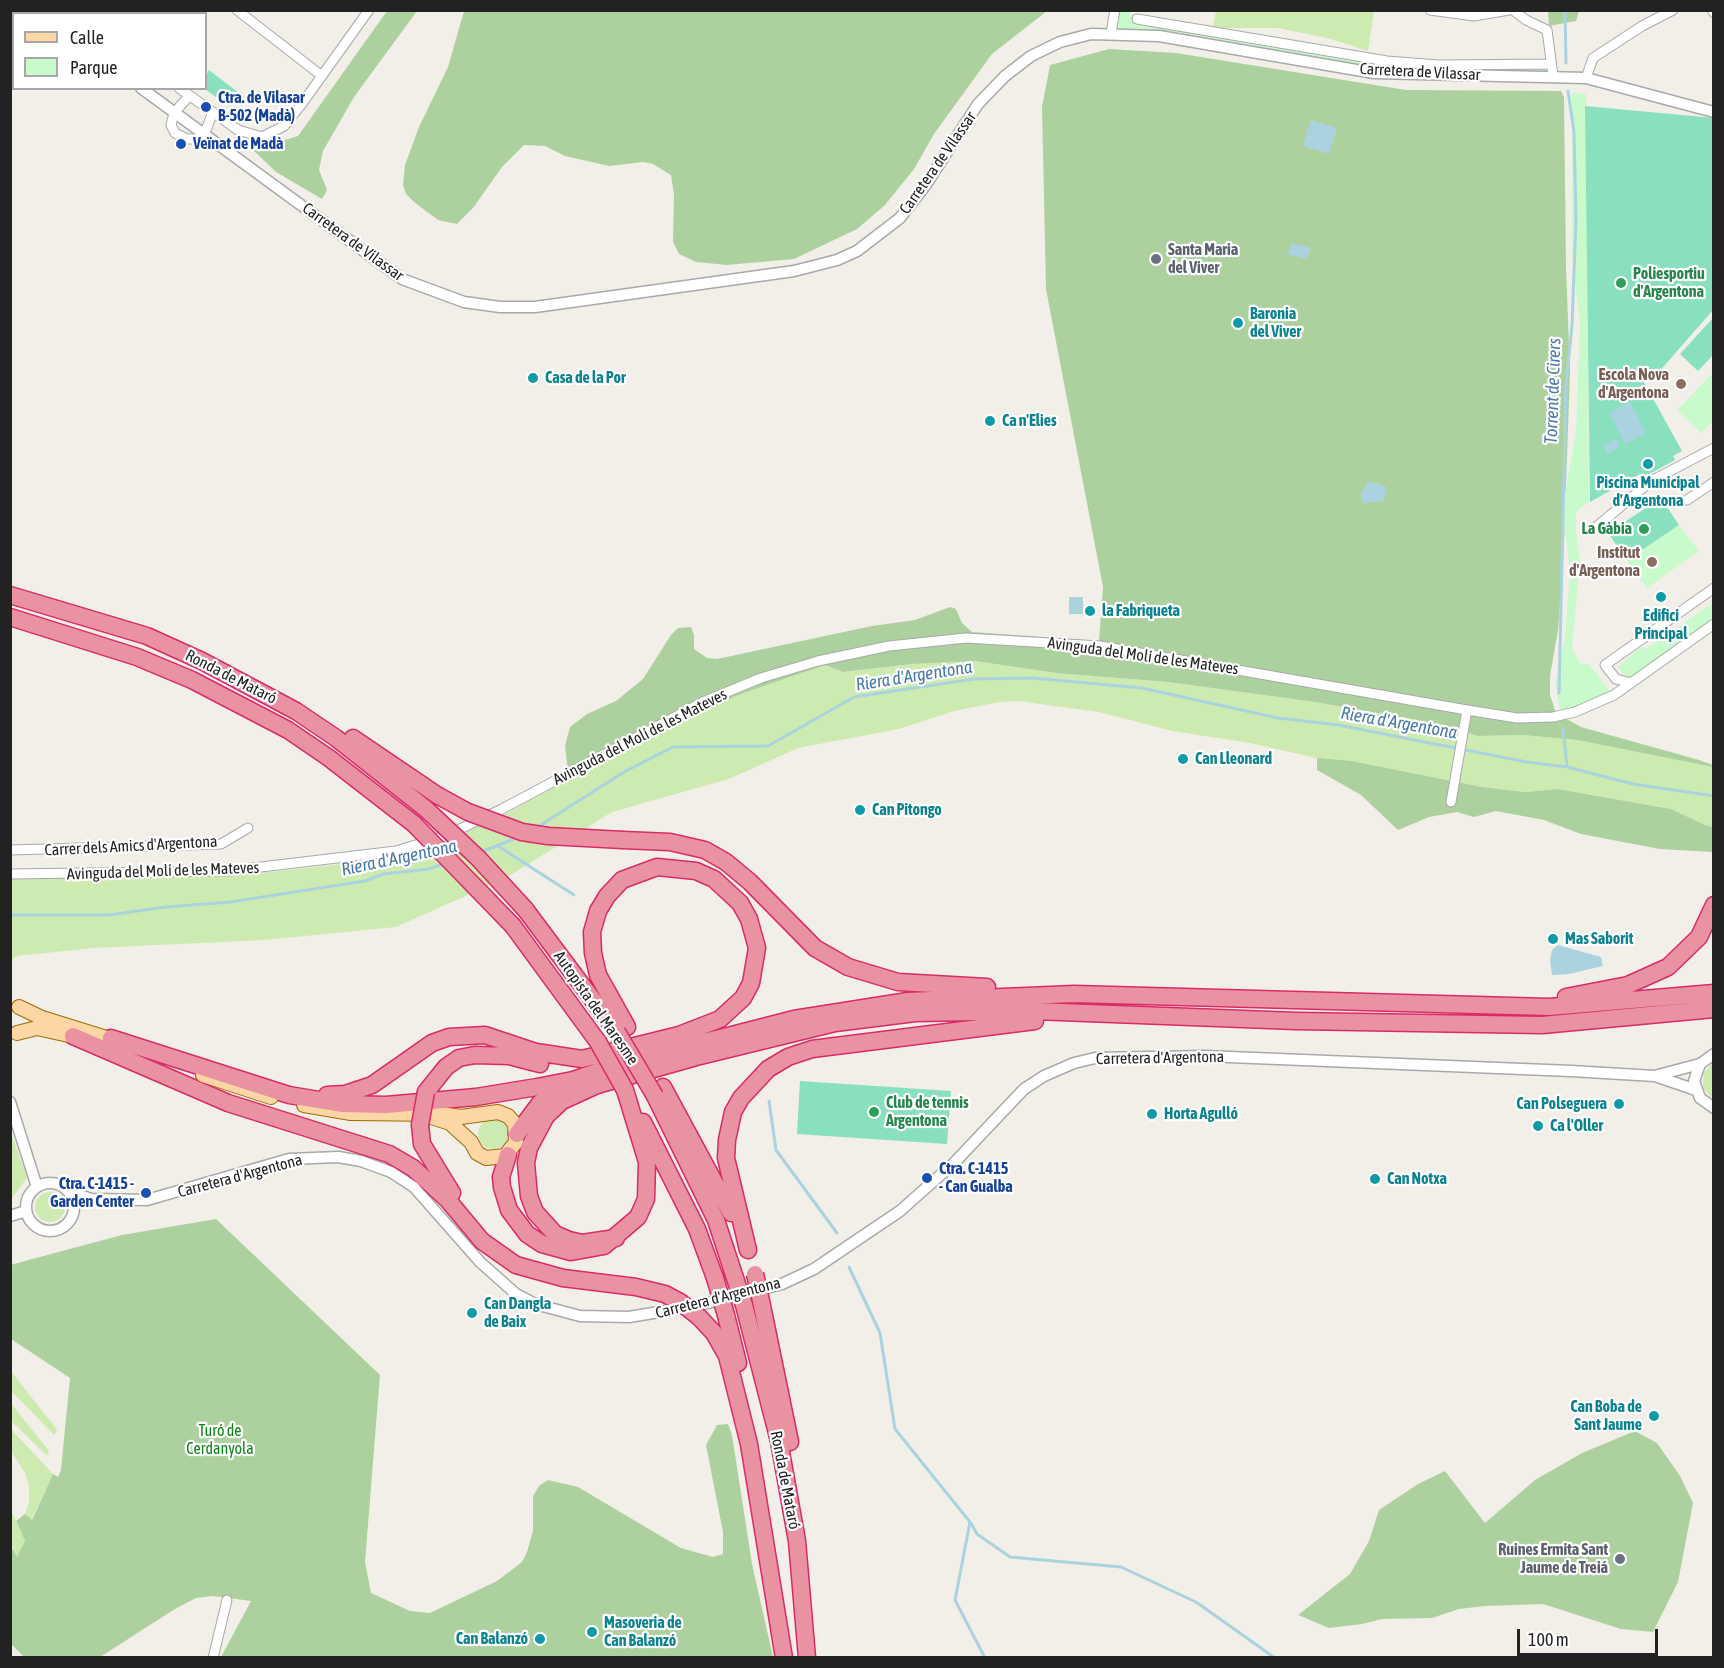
<!DOCTYPE html>
<meta charset="utf-8">
<style>
body{margin:0}
#map{position:relative;width:1724px;height:1668px;overflow:hidden;background:#f2efe9;font-family:"Asap Condensed",sans-serif}
canvas{display:block}
.frame{position:absolute;inset:0;border:12px solid #222;pointer-events:none}
.legend{position:absolute;left:12px;top:12px;width:195px;height:78px;box-sizing:border-box;background:#fff;border:2px solid #a7a7a7;margin:0;padding:8px 10px;list-style:none;font-size:18px;color:#222}
.legend li{display:flex;align-items:center;gap:12px;height:30px}
.legend b{width:30px;border:2px solid #a7a7a7}
.scale{position:absolute;left:1517px;top:1629px;width:141px;height:27px;box-sizing:border-box;border:3px solid #222;border-top:0;padding-left:8px;font-size:18px;line-height:21px;white-space:nowrap;color:#222;-webkit-text-stroke:4px #fff;paint-order:stroke}
</style>
<div id="map">
<canvas width="1724" height="1668"></canvas>
<div class="frame"></div>
<ul class="legend">
<li><b style="height:8px;background:#fcd6a4"></b>Calle</li>
<li><b style="height:16px;background:#c8facc"></b>Parque</li>
</ul>
<div class="scale">100 m</div>
</div>
<script>
const ctx = document.querySelector('canvas').getContext('2d');
ctx.lineJoin = 'round';
function paint(path, color) {
  ctx.fillStyle = color;
  ctx.fill(path, 'evenodd');
}
function poly(rows) {
  const path = new Path2D();
  for (const r of rows) {
    if (r.length === 3) {
      path.moveTo(r[0] + r[2], r[1]);
      path.arc(r[0], r[1], r[2], 0, 2 * Math.PI);
      continue;
    }
    path.moveTo(r[0], r[1]);
    for (let i = 2; i < r.length; i += 2) path.lineTo(r[i], r[i + 1]);
  }
  return path;
}
function stroke(path, color, width, dash) {
  ctx.strokeStyle = color;
  ctx.lineWidth = width;
  ctx.lineCap = dash ? 'butt' : 'round';
  ctx.setLineDash(dash || []);
  ctx.stroke(path);
}
function drawText(font, color, halo, rows, align = 'center') {
  ctx.font = font + ' "Asap Condensed",sans-serif';
  ctx.lineWidth = 4.5;
  ctx.setLineDash([]);
  ctx.textBaseline = 'middle';
  ctx.strokeStyle = halo;
  ctx.fillStyle = color;
  for (const [text, x, y, turn = 0] of rows) {
    ctx.save();
    ctx.translate(x, y);
    ctx.rotate((+turn || 0) * Math.PI / 180);
    ctx.textAlign = isNaN(turn) ? turn : align;
    if (halo) ctx.strokeText(text, 0, 0);
    ctx.fillText(text, 0, 0);
    ctx.restore();
  }
}
const grass = poly([
 [1216,11,1374,11,1368,51,1331,39,1278,28,1213,28],
 [975,661,1056,673,1168,682,1315,702,1440,724,1478,736,1523,735,1577,740,1713,767,1713,827,1705,825,1671,809,1558,789,1526,792,1482,787,1352,761,1325,760,1250,743,1172,731,1099,712,1018,701,999,702,954,711,899,729,798,748,729,779,612,812,506,878,396,927,265,940,94,948,17,956,11,961,11,878,234,876,396,858,444,843,513,810,632,744,741,694,825,665,843,672,912,664],
 [1713,1063,1713,1099,1704,1089,1703,1082,1704,1073],
 [493,1134,15],
 [10,1130,27,1178,11,1199,10,1199],
 [50,1207,15],
 [10,1370,55,1427,57,1431,54,1435,11,1391],
 [10,1402,49,1451,47,1456,11,1421],
 [10,1428,53,1474,31,1520,25,1514,29,1503,29,1485,25,1473,11,1451],
 [10,1508,25,1541,17,1558,11,1543]
]);
const forest = poly([
 [387,11,417,11,354,97,323,151,319,170,327,190,322,199,276,172,253,150,298,136],
 [464,11,464,10,1047,11,992,54,934,134,914,169,885,205,857,229,794,259,727,265,696,262,679,254,673,242,674,195,671,175,653,164,643,162,609,166,565,156,545,146,524,145,502,167,473,208,457,224,438,220,414,202,406,194,403,185,405,165,419,127,448,67],
 [1548,11,1548,10,1579,11,1576,21,1549,26],
 [1109,49,1176,53,1406,90,1561,91,1564,97,1566,267,1570,372,1563,570,1558,630,1550,676,1550,695,1556,713,1581,727,1699,760,1713,765,1713,767,1577,740,1523,735,1478,736,1440,724,1315,702,1168,682,1056,673,975,661,912,664,843,672,825,665,741,694,568,772,565,746,570,727,587,714,616,701,643,679,671,635,678,628,691,627,694,635,694,649,707,658,717,659,872,626,915,620,950,607,956,609,962,623,972,632,1099,641,1103,587,1046,289,1042,107,1050,65],
 [1317,758,1352,761,1482,787,1526,792,1558,789,1671,809,1705,825,1713,827,1713,852,1660,849,1581,834,1544,820,1496,811,1474,817,1457,812,1429,817,1398,830,1361,795,1317,770],
 [216,1219,380,1375,365,1562,371,1593,410,1611,430,1613,497,1581,522,1562,527,1552,533,1531,533,1496,539,1486,548,1480,578,1487,681,1548,713,1557,723,1554,723,1532,706,1445,717,1425,728,1424,732,1435,752,1564,773,1657,221,1657,251,1601,213,1596,196,1598,175,1609,100,1657,24,1657,11,1644,11,1550,13,1549,17,1557,25,1541,16,1521,25,1514,32,1520,53,1474,58,1477,61,1470,70,1378,11,1339,10,1265,122,1235],
 [1635,1431,1657,1443,1680,1476,1693,1503,1678,1582,1653,1632,1621,1629,1543,1604,1485,1606,1459,1609,1432,1618,1382,1619,1362,1624,1329,1628,1298,1615,1350,1574,1369,1541,1379,1510,1418,1484,1445,1471,1485,1523,1535,1480,1582,1453]
]);
const park = poly([
 [1116,11,1128,11,1137,19,1387,61,1551,64,1553,76,1411,75,1113,32],
 [1572,93,1586,94,1589,500,1576,513,1576,531,1580,560,1572,649,1581,664,1589,664,1612,694,1561,714,1555,683,1565,638,1570,570,1562,509,1576,433,1580,324,1572,253],
 [1713,373,1713,421,1701,433,1677,410],
 [1679,525,1699,551,1647,588,1627,560],
 [1713,603,1713,621,1629,680,1618,667,1641,647,1646,649]
]);
const pitch = poly([
 [209,70,239,93,228,106,205,89,206,76],
 [1585,106,1714,118,1713,310,1651,381,1640,375,1682,451,1673,456,1675,460,1642,478,1640,474,1590,502],
 [1713,318,1713,355,1698,371,1680,354],
 [1661,498,1679,525,1627,560,1608,533],
 [800,1081,951,1091,947,1144,797,1134]
]);
const water = poly([
 [1311,120,1337,128,1329,154,1303,146],
 [1292,243,1311,248,1306,259,1288,254],
 [1630,402,1646,433,1625,444,1609,413],
 [1616,438,1620,447,1607,454,1603,446],
 [1369,481,1387,487,1383,501,1363,503,1360,495],
 [1069,597,1083,597,1083,614,1069,614],
 [1558,945,1601,957,1603,966,1569,974,1552,975,1550,960,1552,950]
]);
const stream = poly([
 [1565,10,1566,63],
 [1559,693,1566,384,1572,325,1576,220,1574,132,1568,91],
 [1563,729,1567,767],
 [536,828,624,772,673,747,768,746,854,697,974,679,1032,678,1142,688,1278,718,1338,725,1527,762,1567,767,1633,784,1714,796],
 [498,846,574,895],
 [481,852,519,837],
 [10,915,109,915,166,907,230,902,365,881,383,874,429,869,443,864],
 [769,1101,776,1150,837,1233],
 [849,1267,880,1333,895,1429,970,1522,955,1600,985,1658],
 [971,1523,977,1534,1010,1557,1121,1567,1196,1602,1275,1658]
]);
const minor = poly([
 [100,10,102,14],
 [237,10,322,76],
 [1430,10,1474,16,1509,10],
 [1513,10,1526,20,1547,30,1553,76],
 [1712,10,1714,13],
 [1137,19,1387,61,1439,65,1551,64],
 [1111,33,1115,10],
 [1586,78,1593,58,1642,26,1673,10],
 [179,88,238,130,262,137,284,126,301,105,369,10],
 [189,96,174,113,171,125,175,133,187,139,197,139,204,135,213,112],
 [1687,500,1714,482],
 [1595,528,1651,481,1714,448],
 [1631,683,1616,679,1605,665,1714,588],
 [1451,802,1467,710],
 [10,850,221,844,248,828],
 [10,874,227,871,396,851,445,836,500,810,703,702,761,678,818,661,889,646,966,638,1100,646,1467,710,1517,718,1553,717,1575,712,1614,695,1714,624],
 [213,1658,227,1600]
]);
const tertiary = poly([
 [32,10,36,14],
 [141,88,402,279,464,302,500,307,535,307,794,271,837,260,857,251,900,218,925,186,978,104,1005,76,1031,56,1060,42,1091,34,1159,36,1374,73,1586,78,1714,112],
 [1714,1054,1700,1064,1694,1081,1700,1098,1714,1108],
 [1658,1075,1700,1064],
 [10,1102,37,1187],
 [50,1207,24],
 [68,1191,91,1199,147,1200,289,1159,338,1157,361,1161,391,1172,414,1187,480,1262,516,1294,535,1304,580,1316,629,1317,700,1305,782,1284,814,1269,900,1211,954,1163,1024,1089,1044,1076,1074,1063,1095,1058,1205,1056,1571,1071,1655,1076,1696,1090],
 [10,1216,26,1211]
]);
const primary = poly([
 [19,1007,42,1018,119,1042],
 [17,1033,37,1028,82,1038],
 [203,1075,271,1097],
 [304,1105,351,1113,441,1114,461,1117,498,1112,508,1116,515,1124,516,1142,505,1156,486,1158,477,1153,471,1142,450,1123,422,1114]
]);
const motorway = poly([
 [10,595,147,636,202,661,296,711,336,738,426,809],
 [10,617,137,657,192,680,288,730,329,758,414,824],
 [353,738,437,795],
 [623,840,670,842,705,850,726,862,750,882,815,948,848,967,898,982,987,987],
 [525,909,617,1032],
 [513,926,598,1042],
 [1566,997,1628,985,1668,967,1699,937,1714,905],
 [73,1036,228,1103,389,1154,413,1168,447,1199,482,1241,516,1265,563,1278,636,1287,665,1294,680,1302],
 [111,1038,289,1095,343,1104,386,1105,476,1097,537,1087,573,1080,623,1063,794,1019,908,1001,1074,994,1549,1007,1714,993],
 [663,1087,731,1213],
 [426,1092,446,1067,459,1058,475,1055,509,1056,540,1064],
 [327,1095,345,1094,372,1085,432,1043,449,1037,485,1035,536,1052,582,1059,679,1035,720,1019,743,998,751,983,757,948,749,919,740,903,714,879,696,871,657,867,622,880,607,896,598,911,592,932,593,953,598,975,627,1027],
 [655,1096,716,1220,734,1275],
 [643,1122,697,1229,715,1278],
 [420,1125,422,1144,452,1193],
 [517,1134,540,1103,553,1094,571,1087],
 [508,1155,501,1177,502,1187,509,1210,527,1234,542,1244,571,1252,604,1246,638,1217,646,1199,647,1162,625,1090],
 [616,1238,582,1243,569,1240,555,1234,535,1212,529,1196,526,1163,529,1148,546,1116,562,1101,597,1085,696,1057,835,1023,915,1013,1034,1011,1296,1021,1542,1025,1714,1009],
 [748,1250,726,1158,727,1140,733,1112,741,1098,768,1069,788,1057,812,1049,1035,1021],
 [761,1301,790,1442],
 [744,1305,779,1441,797,1541,807,1658],
 [726,1315,738,1363],
 [699,1317,714,1333,727,1356,749,1444,784,1658]
]);
const motorwayBridge = poly([
 [437,795,468,812,522,832,548,836,623,840],
 [426,809,478,858,525,909],
 [414,824,513,926],
 [617,1032,655,1096],
 [598,1042,625,1090],
 [420,1125,426,1092],
 [755,1274,761,1301],
 [734,1275,744,1305],
 [715,1278,726,1315],
 [680,1302,699,1317]
]);
const markers = [
 [206,107,6,"#1a4fb4"],
 [181,144,6,"#1a4fb4"],
 [1156,259,6,"#6b7280"],
 [1621,283,6,"#2e9e5b"],
 [1238,323,6,"#0f9aa8"],
 [533,378,6,"#0f9aa8"],
 [1681,384,6,"#8d6e63"],
 [990,421,6,"#0f9aa8"],
 [1648,464,6,"#0f9aa8"],
 [1644,529,6,"#2e9e5b"],
 [1652,562,6,"#8d6e63"],
 [1661,597,6,"#0f9aa8"],
 [1090,611,6,"#0f9aa8"],
 [1183,759,6,"#0f9aa8"],
 [860,810,6,"#0f9aa8"],
 [1553,939,6,"#0f9aa8"],
 [1619,1104,6,"#0f9aa8"],
 [874,1112,6,"#2e9e5b"],
 [1152,1114,6,"#0f9aa8"],
 [1538,1126,6,"#0f9aa8"],
 [927,1178,6,"#1a4fb4"],
 [1375,1179,6,"#0f9aa8"],
 [146,1193,6,"#1a4fb4"],
 [472,1313,6,"#0f9aa8"],
 [1654,1416,6,"#0f9aa8"],
 [1620,1559,6,"#6b7280"],
 [592,1632,6,"#0f9aa8"],
 [540,1639,6,"#0f9aa8"]
];
const streetNames = [
 ["Carretera de Vilassar",1420,72,3],
 ["Carretera de Vilassar",938,163,-55],
 ["Carretera de Vilassar",353,242,36],
 ["Avinguda del Molí de les Mateves",1143,656,8],
 ["Ronda de Mataró",231,677,27],
 ["Avinguda del Molí de les Mateves",640,737,-27],
 ["Carrer dels Amics d'Argentona",131,846,-3],
 ["Avinguda del Molí de les Mateves",163,871,-2],
 ["Autopista del Maresme",596,1008,55],
 ["Carretera d'Argentona",1160,1058,-1],
 ["Carretera d'Argentona",240,1176,-15],
 ["Carretera d'Argentona",718,1298,-14],
 ["Ronda de Mataró",785,1480,79]
];
const transitNames = [
 ["Ctra. de Vilasar",218,98],
 ["B-502 (Madà)",218,116],
 ["Veïnat de Madà",193,144],
 ["Ctra. C-1415",939,1169],
 ["- Can Gualba",939,1187],
 ["Ctra. C-1415 -",134,1184,"right"],
 ["Garden Center",134,1202,"right"]
];
const worshipNames = [
 ["Santa Maria",1168,250],
 ["del Viver",1168,268],
 ["Ruines Ermita Sant",1608,1550,"right"],
 ["Jaume de Treiá",1608,1568,"right"]
];
const leisureNames = [
 ["Poliesportiu",1633,274],
 ["d'Argentona",1633,292],
 ["La Gàbia",1632,529,"right"],
 ["Club de tennis",886,1103],
 ["Argentona",886,1121]
];
const cultureNames = [
 ["Baronia",1250,314],
 ["del Viver",1250,332],
 ["Casa de la Por",545,378],
 ["Ca n'Elies",1002,421],
 ["Piscina Municipal",1648,483,"center"],
 ["d'Argentona",1648,501,"center"],
 ["la Fabriqueta",1102,611],
 ["Edifici",1661,616,"center"],
 ["Principal",1661,634,"center"],
 ["Can Lleonard",1195,759],
 ["Can Pitongo",872,810],
 ["Mas Saborit",1565,939],
 ["Can Polseguera",1607,1104,"right"],
 ["Horta Agulló",1164,1114],
 ["Ca l'Oller",1550,1126],
 ["Can Notxa",1387,1179],
 ["Can Dangla",484,1304],
 ["de Baix",484,1322],
 ["Can Boba de",1642,1407,"right"],
 ["Sant Jaume",1642,1425,"right"],
 ["Masoveria de",604,1623],
 ["Can Balanzó",604,1641],
 ["Can Balanzó",528,1639,"right"]
];
const educationNames = [
 ["Escola Nova",1669,375],
 ["d'Argentona",1669,393],
 ["Institut",1640,553],
 ["d'Argentona",1640,571]
];
const parkNames = [
 ["Turó de",220,1431],
 ["Cerdanyola",220,1449]
];
const waterNames = [
 ["Torrent de Cirers",1553,391,-88],
 ["Riera d'Argentona",914,676,-9],
 ["Riera d'Argentona",1399,723,10],
 ["Riera d'Argentona",399,858,-12]
];
paint(grass, '#cdebb0');
paint(forest, '#add19e');
paint(park, '#c8facc');
paint(pitch, '#88e0be');
paint(water, '#aad3df');
stroke(stream, '#aad3df', 3);
stroke(minor, '#a9a9a9', 11);
stroke(tertiary, '#a9a9a9', 13);
stroke(primary, '#a06b00', 16);
stroke(motorway, '#dc2a67', 19);
stroke(minor, '#fff', 9);
stroke(tertiary, '#fff', 10);
stroke(primary, '#fcd6a4', 14);
stroke(motorway, '#e892a2', 16);
stroke(motorwayBridge, '#dc2a67', 19, []);
stroke(motorwayBridge, '#e892a2', 16);
for (const [x, y, r, color] of markers) {
  const dot = new Path2D();
  dot.arc(x, y, r, 0, 2 * Math.PI);
  ctx.fillStyle = color;
  ctx.fill(dot);
  stroke(dot, '#fff', 2);
}
drawText('16px', '#222', '#fff', streetNames);
drawText('bold 16px', '#164399', '#fff', transitNames, 'left');
drawText('bold 16px', '#5b616d', '#fff', worshipNames, 'left');
drawText('bold 16px', '#27864d', '#fff', leisureNames, 'left');
drawText('bold 16px', '#0d838f', '#fff', cultureNames, 'left');
drawText('bold 16px', '#785e54', '#fff', educationNames, 'right');
drawText('16px', '#0c8416', '#fff', parkNames);
drawText('italic 18px', '#4a7aab', '#fff', waterNames);
</script>
